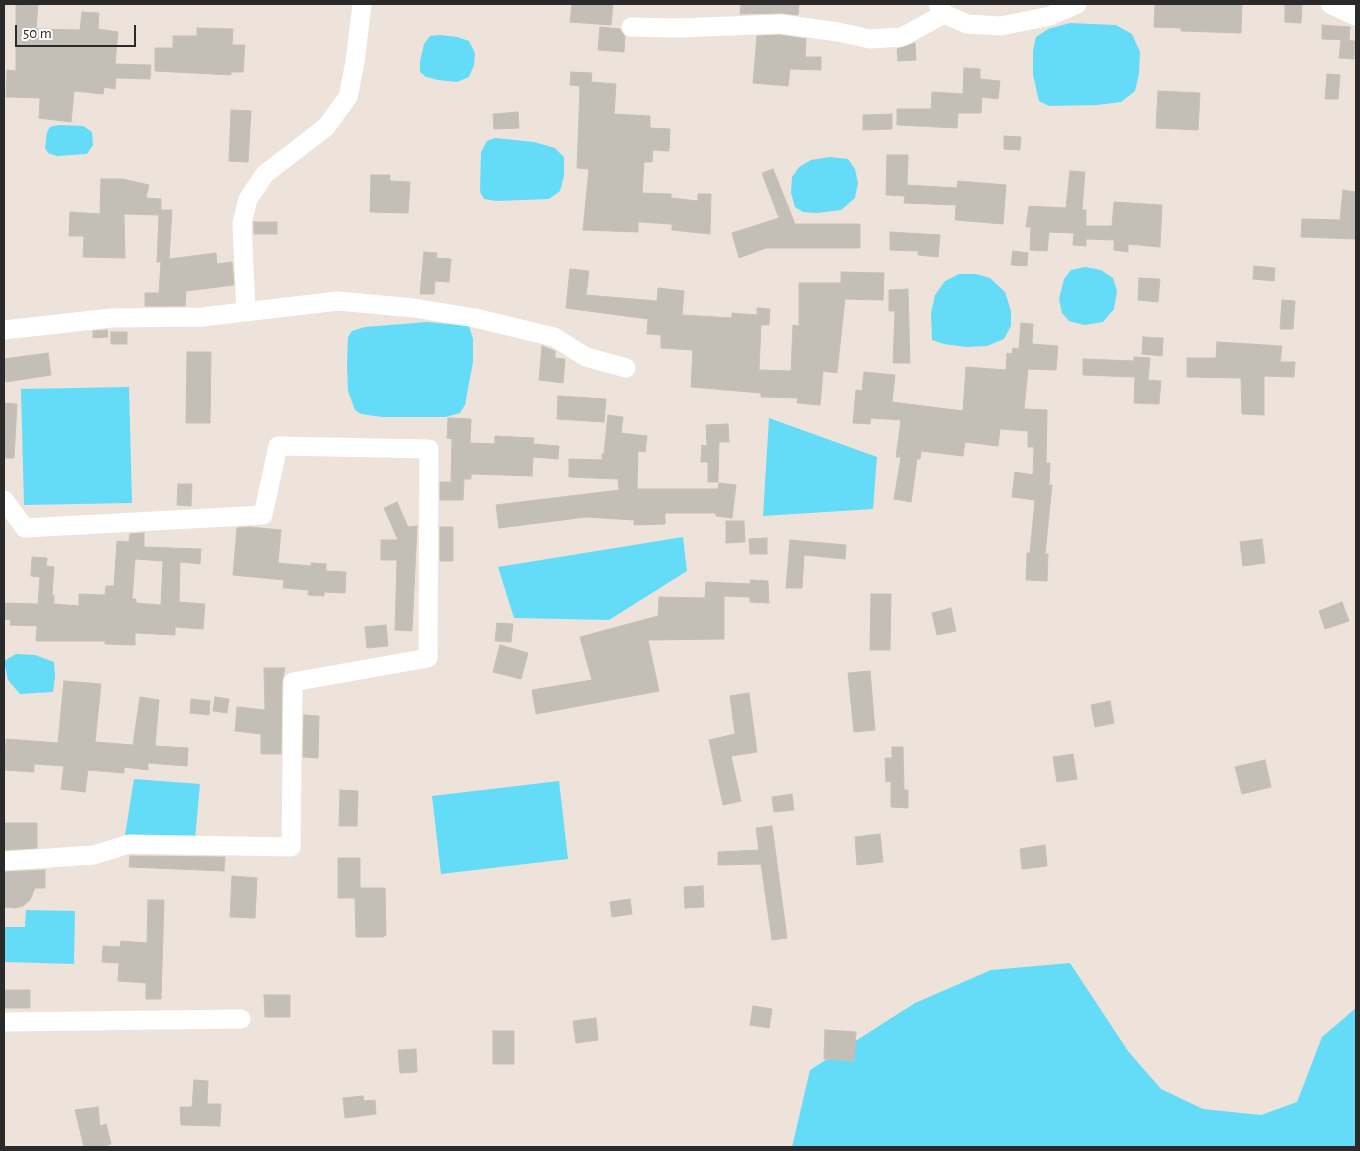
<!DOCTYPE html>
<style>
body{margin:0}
#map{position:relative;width:1360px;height:1151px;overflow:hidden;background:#ede3da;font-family:"Alegreya Sans",sans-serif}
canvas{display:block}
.frame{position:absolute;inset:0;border:5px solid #2a2a2a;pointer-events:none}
.scale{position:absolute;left:15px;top:25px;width:121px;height:22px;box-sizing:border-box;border:2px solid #2a2a2a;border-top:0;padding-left:6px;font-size:15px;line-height:18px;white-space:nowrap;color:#2a2a2a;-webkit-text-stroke:4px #fff;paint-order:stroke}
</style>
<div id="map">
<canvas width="1360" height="1151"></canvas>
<div class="frame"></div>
<div class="scale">50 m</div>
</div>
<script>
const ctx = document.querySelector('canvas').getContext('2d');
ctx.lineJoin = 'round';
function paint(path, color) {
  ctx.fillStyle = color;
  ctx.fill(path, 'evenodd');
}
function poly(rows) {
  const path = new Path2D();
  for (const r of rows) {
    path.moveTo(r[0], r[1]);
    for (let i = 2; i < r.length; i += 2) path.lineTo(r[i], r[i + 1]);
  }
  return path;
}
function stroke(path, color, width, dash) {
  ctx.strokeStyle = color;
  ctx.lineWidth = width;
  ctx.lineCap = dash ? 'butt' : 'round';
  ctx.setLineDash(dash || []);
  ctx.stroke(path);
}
const water = poly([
 [1070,23,1116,25,1132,34,1140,52,1139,74,1135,91,1121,102,1097,105,1049,106,1039,101,1033,75,1033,51,1036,37,1048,29],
 [440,35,457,37,469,41,475,53,474,65,469,77,457,82,438,80,426,77,420,72,420,61,424,44,430,36],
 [59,125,83,126,92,132,93,145,87,154,57,156,48,153,45,148,47,132,50,127],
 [495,138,534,142,555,148,564,157,564,176,560,191,549,199,496,201,484,199,480,192,481,152,487,141],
 [830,157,848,159,855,169,858,183,855,198,841,210,817,213,803,212,795,207,791,193,792,177,799,167,811,160],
 [1085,267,1101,270,1113,278,1117,291,1114,309,1103,322,1084,325,1069,321,1062,313,1059,299,1064,279,1071,270],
 [959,274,976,274,990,278,1005,292,1011,311,1011,326,1004,339,987,346,966,347,944,344,932,340,931,313,935,295,945,281],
 [427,322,469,326,473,339,473,362,465,405,460,413,445,417,382,417,361,414,355,410,348,391,347,365,348,337,352,331,365,327],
 [129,387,132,503,24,505,21,389],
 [769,418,877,457,873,509,763,516],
 [683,537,687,571,609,620,514,618,498,567],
 [16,654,35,655,54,662,55,677,53,692,20,694,8,680,4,661],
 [134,779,200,784,195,839,125,835],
 [559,781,568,859,441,874,432,796],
 [26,910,75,911,74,964,4,962,4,927,25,927],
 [1070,963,1128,1051,1161,1089,1203,1109,1261,1115,1297,1102,1322,1037,1356,1008,1356,1147,792,1147,810,1070,915,1003,991,970]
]);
const building = poly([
 [16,4,38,4,36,29,80,30,82,12,99,13,98,29,118,32,115,64,151,65,150,79,116,78,115,89,104,87,103,94,74,91,71,122,39,118,40,98,6,97,7,70,16,71,16,4],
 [572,4,613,4,611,25,570,22,572,4],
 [741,4,799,4,798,15,781,13,740,14,741,4],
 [1155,4,1242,4,1241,33,1181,31,1181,28,1154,27,1155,4],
 [1285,4,1302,5,1301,23,1285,22,1285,4],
 [1322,25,1350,27,1349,40,1322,39,1322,25],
 [600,27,620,29,625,37,624,52,598,50,600,27],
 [197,28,233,29,232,45,245,45,243,72,231,72,231,75,155,71,155,48,173,48,173,36,197,36,197,28],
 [780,35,806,39,805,57,821,57,821,70,790,69,788,86,753,83,757,36,780,35],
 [1341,40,1355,41,1354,59,1339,58,1341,40],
 [915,43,916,60,898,61,897,49,915,43],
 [964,68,980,69,980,79,1000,81,998,99,982,97,981,113,958,113,957,128,897,125,897,109,931,109,932,92,963,94,964,68],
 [571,72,592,73,591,82,616,84,614,114,650,116,650,128,670,129,669,151,653,150,652,162,644,162,642,193,671,194,671,198,698,201,698,194,711,194,710,234,672,230,672,224,638,222,638,232,583,230,589,169,577,168,580,86,570,85,571,72],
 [1327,74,1340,75,1338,99,1325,99,1327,74],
 [1158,91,1200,93,1198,130,1156,128,1158,91],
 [231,110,251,111,248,162,229,161,231,110],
 [518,112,519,128,494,129,493,114,518,112],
 [892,114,892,129,863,130,863,115,892,114],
 [1004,136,1021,137,1020,150,1004,149,1004,136],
 [887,155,908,155,907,185,957,188,958,181,1006,185,1003,224,955,220,956,205,904,203,905,196,886,195,887,155],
 [773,169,795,224,860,224,860,248,766,248,739,258,732,233,779,218,762,173,773,169],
 [1070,171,1085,172,1082,210,1086,210,1086,226,1112,226,1114,202,1162,205,1160,247,1128,244,1128,252,1114,250,1114,240,1086,239,1086,246,1073,245,1074,233,1049,232,1047,251,1030,250,1031,227,1026,227,1029,206,1066,208,1070,171],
 [371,175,390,175,390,181,410,182,408,213,370,212,371,175],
 [101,179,123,179,149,185,146,198,161,199,161,210,172,210,169,259,216,253,217,264,232,262,234,285,186,291,185,306,145,306,145,293,159,293,161,262,157,262,159,215,124,214,125,258,83,257,84,236,69,236,70,212,100,214,101,179],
 [1343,190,1356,192,1356,239,1301,237,1302,219,1340,220,1343,190],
 [254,222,277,222,277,234,254,234,254,222],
 [890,232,940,235,938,257,918,255,918,251,890,250,890,232],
 [1013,251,1028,253,1027,266,1011,265,1013,251],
 [424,252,437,253,436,258,451,259,449,282,435,281,434,294,420,294,424,252],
 [1254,266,1275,268,1274,281,1253,279,1254,266],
 [570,269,589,271,586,295,657,301,658,288,684,291,682,315,732,318,732,313,757,315,757,308,770,309,769,325,761,325,759,370,791,371,793,325,799,326,799,283,841,283,841,272,884,273,883,300,845,299,837,373,823,371,820,405,797,403,798,398,761,397,761,393,691,387,693,350,661,348,661,335,647,334,648,319,566,308,570,269],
 [1139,278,1160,279,1158,302,1138,300,1139,278],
 [908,289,910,363,893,363,895,311,889,311,889,290,908,289],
 [1282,300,1295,301,1293,329,1280,329,1282,300],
 [1021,323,1033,324,1032,344,1058,346,1056,370,1028,369,1024,409,1047,410,1046,463,1050,463,1049,485,1052,485,1045,554,1048,554,1047,581,1026,580,1027,553,1030,553,1035,500,1012,497,1015,472,1033,475,1034,447,1028,447,1028,431,1000,429,998,446,965,442,963,456,921,451,920,459,917,459,911,502,894,499,901,457,896,457,901,420,871,418,870,424,853,423,856,390,862,391,864,372,895,375,892,402,963,411,966,367,1006,370,1007,353,1012,354,1013,348,1019,349,1021,323],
 [107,330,108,337,93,338,93,331,107,330],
 [111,332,127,332,127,344,111,344,111,332],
 [1143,337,1163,338,1162,356,1142,354,1143,337],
 [1217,342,1282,346,1280,362,1295,362,1294,377,1264,376,1264,415,1242,414,1241,378,1187,377,1187,358,1216,358,1217,342],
 [542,346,555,351,555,358,565,359,563,383,539,380,542,346],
 [187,352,211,352,210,423,186,423,187,352],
 [48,353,51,375,6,382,4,359,48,353],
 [1134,357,1150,358,1148,380,1161,381,1159,404,1134,403,1135,377,1083,375,1083,359,1134,361,1134,357],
 [558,396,606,399,604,422,557,419,558,396],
 [4,403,17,404,14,458,4,458,4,403],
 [608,415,623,417,621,433,647,436,645,452,638,451,637,489,718,489,719,483,736,485,732,518,716,516,716,513,665,513,665,524,634,525,634,520,586,517,499,528,496,505,619,490,618,479,569,477,569,459,602,460,602,454,604,454,608,415],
 [448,418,471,419,470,443,495,444,495,436,534,438,533,444,559,446,558,459,533,457,532,476,471,474,471,479,464,479,463,500,440,500,440,482,451,482,452,439,447,438,448,418],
 [728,424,729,442,719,442,718,482,708,482,708,462,701,462,702,445,707,446,706,425,728,424],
 [178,484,192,484,191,506,177,505,178,484],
 [397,502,408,527,417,526,412,631,395,630,397,560,381,560,381,540,398,540,384,508,397,502],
 [726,521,744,521,745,542,726,543,726,521],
 [249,527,281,530,278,563,311,566,311,563,326,564,326,571,346,572,345,593,324,592,324,596,308,595,309,590,283,588,284,580,233,575,237,528,249,527],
 [440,527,453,527,453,561,440,561,440,527],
 [144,533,144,547,201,549,200,564,180,562,179,602,205,604,203,629,175,627,175,635,135,633,135,645,105,644,105,641,36,641,37,626,10,625,11,620,4,619,4,603,38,604,40,577,31,576,32,557,47,558,46,566,54,567,52,595,54,595,54,604,79,606,79,594,105,595,106,586,114,586,117,541,129,542,130,534,144,533],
 [135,559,163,561,161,605,136,603,136,599,132,599,135,559],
 [767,538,767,554,750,554,749,539,767,538],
 [1262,539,1265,563,1243,566,1240,542,1262,539],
 [790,540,846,545,845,559,804,555,802,588,786,588,790,540],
 [751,580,768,581,769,603,750,602,750,597,724,596,724,639,648,640,659,691,536,714,532,690,592,680,580,637,658,616,659,597,705,598,706,582,750,584,751,580],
 [871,594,891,594,890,650,870,650,871,594],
 [1342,602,1349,621,1325,629,1319,611,1342,602],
 [951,608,956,631,937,635,932,613,951,608],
 [497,623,513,624,511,642,495,641,497,623],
 [386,625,388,646,367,648,365,627,386,625],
 [500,645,528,653,521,679,493,672,500,645],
 [264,668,285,668,282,682,281,754,261,754,261,734,235,731,237,707,265,710,264,668],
 [870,671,875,730,854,732,848,673,870,671],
 [64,681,101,684,95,742,133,745,140,697,159,700,155,746,188,748,187,766,148,763,148,770,124,767,124,773,88,770,85,792,61,789,64,766,34,764,34,772,4,770,6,739,58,743,64,681],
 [749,693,757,752,731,756,741,801,723,805,709,740,735,734,730,696,749,693],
 [215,697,229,699,227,713,213,711,215,697],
 [191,699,210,701,209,715,190,713,191,699],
 [1110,701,1114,723,1095,727,1091,705,1110,701],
 [304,715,319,716,318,758,303,757,304,715],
 [892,747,903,747,904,790,908,790,908,808,891,807,891,781,886,782,885,758,892,758,892,747],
 [1073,754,1077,779,1057,782,1053,757,1073,754],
 [1265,760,1271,787,1242,794,1235,767,1265,760],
 [340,790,358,791,357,826,339,826,340,790],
 [792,794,794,810,774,812,772,797,792,794],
 [4,823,37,823,37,848,4,850,4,823],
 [772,826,787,938,772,940,761,864,718,865,718,852,759,850,756,828,772,826],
 [880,834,883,862,857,865,855,837,880,834],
 [1045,845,1047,866,1022,869,1020,849,1045,845],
 [130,856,225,857,224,871,129,867,130,856],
 [338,858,360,858,360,888,385,888,386,935,383,937,356,937,355,898,338,898,338,858],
 [45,870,45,888,35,888,30,900,23,906,15,908,4,907,4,872,45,870],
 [232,876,257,878,255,918,230,917,232,876],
 [703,886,704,907,685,908,684,887,703,886],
 [630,899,632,914,612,917,610,902,630,899],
 [148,900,164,900,161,999,146,999,146,983,118,981,119,963,102,962,103,946,120,947,121,941,147,943,148,900],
 [4,990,30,990,30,1008,4,1008,4,990],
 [264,995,290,995,290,1017,265,1017,264,995],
 [753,1006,772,1009,769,1028,750,1025,753,1006],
 [596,1018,598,1040,576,1043,573,1021,596,1018],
 [825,1030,856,1032,854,1061,824,1059,825,1030],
 [493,1031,514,1031,514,1064,493,1064,493,1031],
 [416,1049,417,1072,400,1073,398,1050,416,1049],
 [194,1080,208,1081,207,1104,221,1104,220,1126,181,1125,180,1107,192,1107,194,1080],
 [363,1096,364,1101,375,1100,376,1114,345,1118,343,1098,363,1096],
 [98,1107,100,1126,106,1124,111,1144,100,1147,84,1147,75,1110,98,1107]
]);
const minor = poly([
 [938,4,944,14,967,24,1001,26,1050,16,1077,4],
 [1330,4,1356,16],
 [631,27,678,28,781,24,838,32,870,39,902,37,944,14],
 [246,312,242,223,248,199,265,174,326,127,348,97,355,62,362,4],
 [4,330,111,318,202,317,338,301,414,308,475,318,554,337,586,357,626,368],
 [4,500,25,528,263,515,278,446,429,449,428,658,293,682,291,847,129,844,94,855,4,861],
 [4,1022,241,1019]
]);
paint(water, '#64dcf8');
paint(building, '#c4bfb6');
stroke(building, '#c8bfb4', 1);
stroke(minor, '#fff', 19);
</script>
